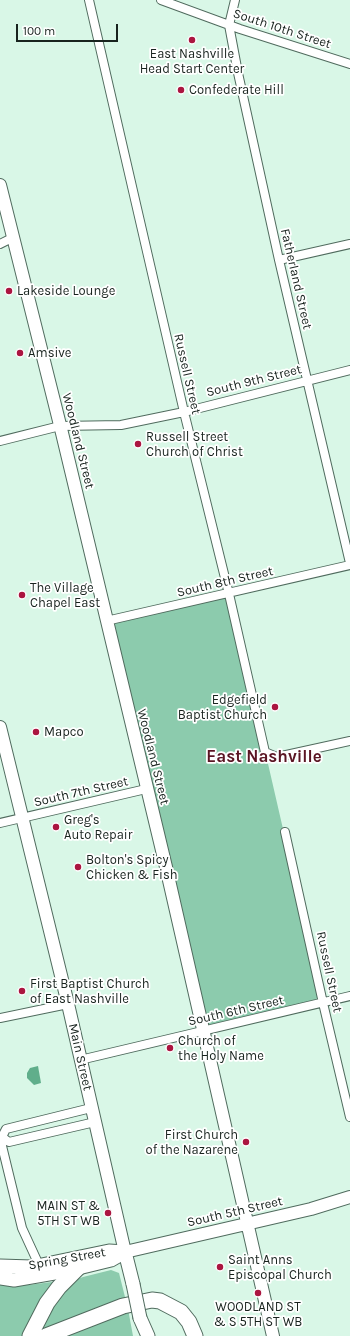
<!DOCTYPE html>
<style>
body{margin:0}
#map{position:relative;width:350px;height:1336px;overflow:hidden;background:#d9f7e7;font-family:Karla,sans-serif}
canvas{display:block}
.scale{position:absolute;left:16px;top:24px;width:102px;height:18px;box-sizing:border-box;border:2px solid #18231e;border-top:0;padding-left:5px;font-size:12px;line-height:14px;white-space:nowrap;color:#18231e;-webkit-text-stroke:3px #fff;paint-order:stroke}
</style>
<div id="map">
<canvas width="350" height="1336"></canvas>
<div class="scale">100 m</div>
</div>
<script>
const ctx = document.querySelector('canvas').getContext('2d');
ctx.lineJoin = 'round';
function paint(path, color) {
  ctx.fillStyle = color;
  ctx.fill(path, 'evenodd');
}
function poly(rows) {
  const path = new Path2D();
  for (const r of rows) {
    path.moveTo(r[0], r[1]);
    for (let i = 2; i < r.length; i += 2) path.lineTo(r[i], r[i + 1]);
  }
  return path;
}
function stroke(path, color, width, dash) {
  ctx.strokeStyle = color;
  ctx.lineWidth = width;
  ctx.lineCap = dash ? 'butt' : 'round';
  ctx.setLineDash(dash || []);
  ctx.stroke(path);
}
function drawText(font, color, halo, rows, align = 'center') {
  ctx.font = font + ' Karla,sans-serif';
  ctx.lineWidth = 3.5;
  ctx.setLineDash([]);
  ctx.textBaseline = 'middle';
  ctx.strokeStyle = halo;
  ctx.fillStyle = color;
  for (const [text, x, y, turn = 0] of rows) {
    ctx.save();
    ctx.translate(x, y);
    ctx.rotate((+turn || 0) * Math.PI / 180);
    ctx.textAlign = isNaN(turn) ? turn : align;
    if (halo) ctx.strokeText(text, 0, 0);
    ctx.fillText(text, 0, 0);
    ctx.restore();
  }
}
const green = poly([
 [229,594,323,1003,202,1030,106,621],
 [111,1270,119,1273,126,1301,35,1335,42,1322,72,1281,83,1277],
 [60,1281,26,1336,0,1336,0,1284,28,1285],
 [128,1309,133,1336,53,1336]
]);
const water = poly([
 [38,1066,41,1083,34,1085,27,1078,27,1073,30,1068]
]);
const street = poly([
 [89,0,184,412,229,594,265,752,277,757,350,741],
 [161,0,240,29,350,64],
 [235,0,229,25,238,73,279,260,350,563],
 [0,244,14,237],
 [279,260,350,244],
 [0,441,60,426,121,425,184,412,350,370],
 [106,621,350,565],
 [0,823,146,789],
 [285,832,323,1003,350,1117],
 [0,1018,68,1004],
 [80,1060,350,996],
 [91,1108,6,1129,2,1137,9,1142,95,1122],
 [2,1137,2,1146,22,1228,39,1265]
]);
const secondary = poly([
 [0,185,62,433,166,867,273,1336],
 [0,727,68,1004,125,1252,311,1209,350,1197]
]);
const primary = poly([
 [125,1252,133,1284],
 [0,1266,32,1267,109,1251,125,1252],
 [0,1278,14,1280,66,1271,111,1260,125,1252],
 [140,1318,148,1336]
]);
const highway = poly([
 [30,1336,47,1303,59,1287,78,1268],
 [46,1336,123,1306,152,1300,160,1301,181,1312,189,1322,195,1336]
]);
const primaryBridge = poly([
 [133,1284,140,1318]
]);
const markers = [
 [192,40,4,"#ab1540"],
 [181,90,4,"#ab1540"],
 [9,291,4,"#ab1540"],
 [20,353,4,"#ab1540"],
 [138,444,4,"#ab1540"],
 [22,595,4,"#ab1540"],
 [275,707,4,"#ab1540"],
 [36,732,4,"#ab1540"],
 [56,827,4,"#ab1540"],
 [78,867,4,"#ab1540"],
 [22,991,4,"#ab1540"],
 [170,1048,4,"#ab1540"],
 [246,1142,4,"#ab1540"],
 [108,1213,4,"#ab1540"],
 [220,1267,4,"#ab1540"],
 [258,1293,4,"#ab1540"]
];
const streetNames = [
 ["South 10th Street",282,29,18],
 ["Fatherland Street",296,279,77],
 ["Russell Street",187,374,77],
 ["South 9th Street",254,381,-14],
 ["Woodland Street",78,441,76],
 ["South 8th Street",225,582,-13],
 ["Woodland Street",153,757,76],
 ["South 7th Street",81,792,-13],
 ["Russell Street",329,972,78],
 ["South 6th Street",236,1011,-13],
 ["Main Street",80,1057,77],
 ["South 5th Street",235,1212,-13],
 ["Spring Street",67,1259,-10]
];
const poiNames = [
 ["East Nashville",192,54,"center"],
 ["Head Start Center",192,69,"center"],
 ["Confederate Hill",189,90],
 ["Lakeside Lounge",17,291],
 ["Amsive",28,353],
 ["Russell Street",146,437],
 ["Church of Christ",146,452],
 ["The Village",30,588],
 ["Chapel East",30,603],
 ["Edgefield",267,700,"right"],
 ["Baptist Church",267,715,"right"],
 ["Mapco",44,732],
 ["Greg's",64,820],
 ["Auto Repair",64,835],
 ["Bolton's Spicy",86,860],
 ["Chicken & Fish",86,875],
 ["First Baptist Church",30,984],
 ["of East Nashville",30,999],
 ["Church of",178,1041],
 ["the Holy Name",178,1056],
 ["First Church",238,1135,"right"],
 ["of the Nazarene",238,1150,"right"],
 ["MAIN ST &",100,1206,"right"],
 ["5TH ST WB",100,1221,"right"],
 ["Saint Anns",228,1260],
 ["Episcopal Church",228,1275],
 ["WOODLAND ST",258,1307,"center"],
 ["& S 5TH ST WB",258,1322,"center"]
];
const districtNames = [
 ["East Nashville",264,757]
];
paint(green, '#8ccbad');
paint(water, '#60ae8b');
stroke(street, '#506b5e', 10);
stroke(secondary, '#506b5e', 14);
stroke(primary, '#506b5e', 15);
stroke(highway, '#506b5e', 17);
stroke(street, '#fff', 8);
stroke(secondary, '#fff', 12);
stroke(primary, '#fff', 13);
stroke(highway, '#fff', 15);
stroke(primaryBridge, '#506b5e', 15, []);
stroke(primaryBridge, '#fff', 13);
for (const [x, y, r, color] of markers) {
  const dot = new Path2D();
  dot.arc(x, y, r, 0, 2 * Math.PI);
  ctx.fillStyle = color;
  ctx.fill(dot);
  stroke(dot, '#fff', 1.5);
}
drawText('13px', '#18231e', '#fff', streetNames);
drawText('13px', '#18231e', '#fff', poiNames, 'left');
drawText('bold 17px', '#5a1523', '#fff', districtNames);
</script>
